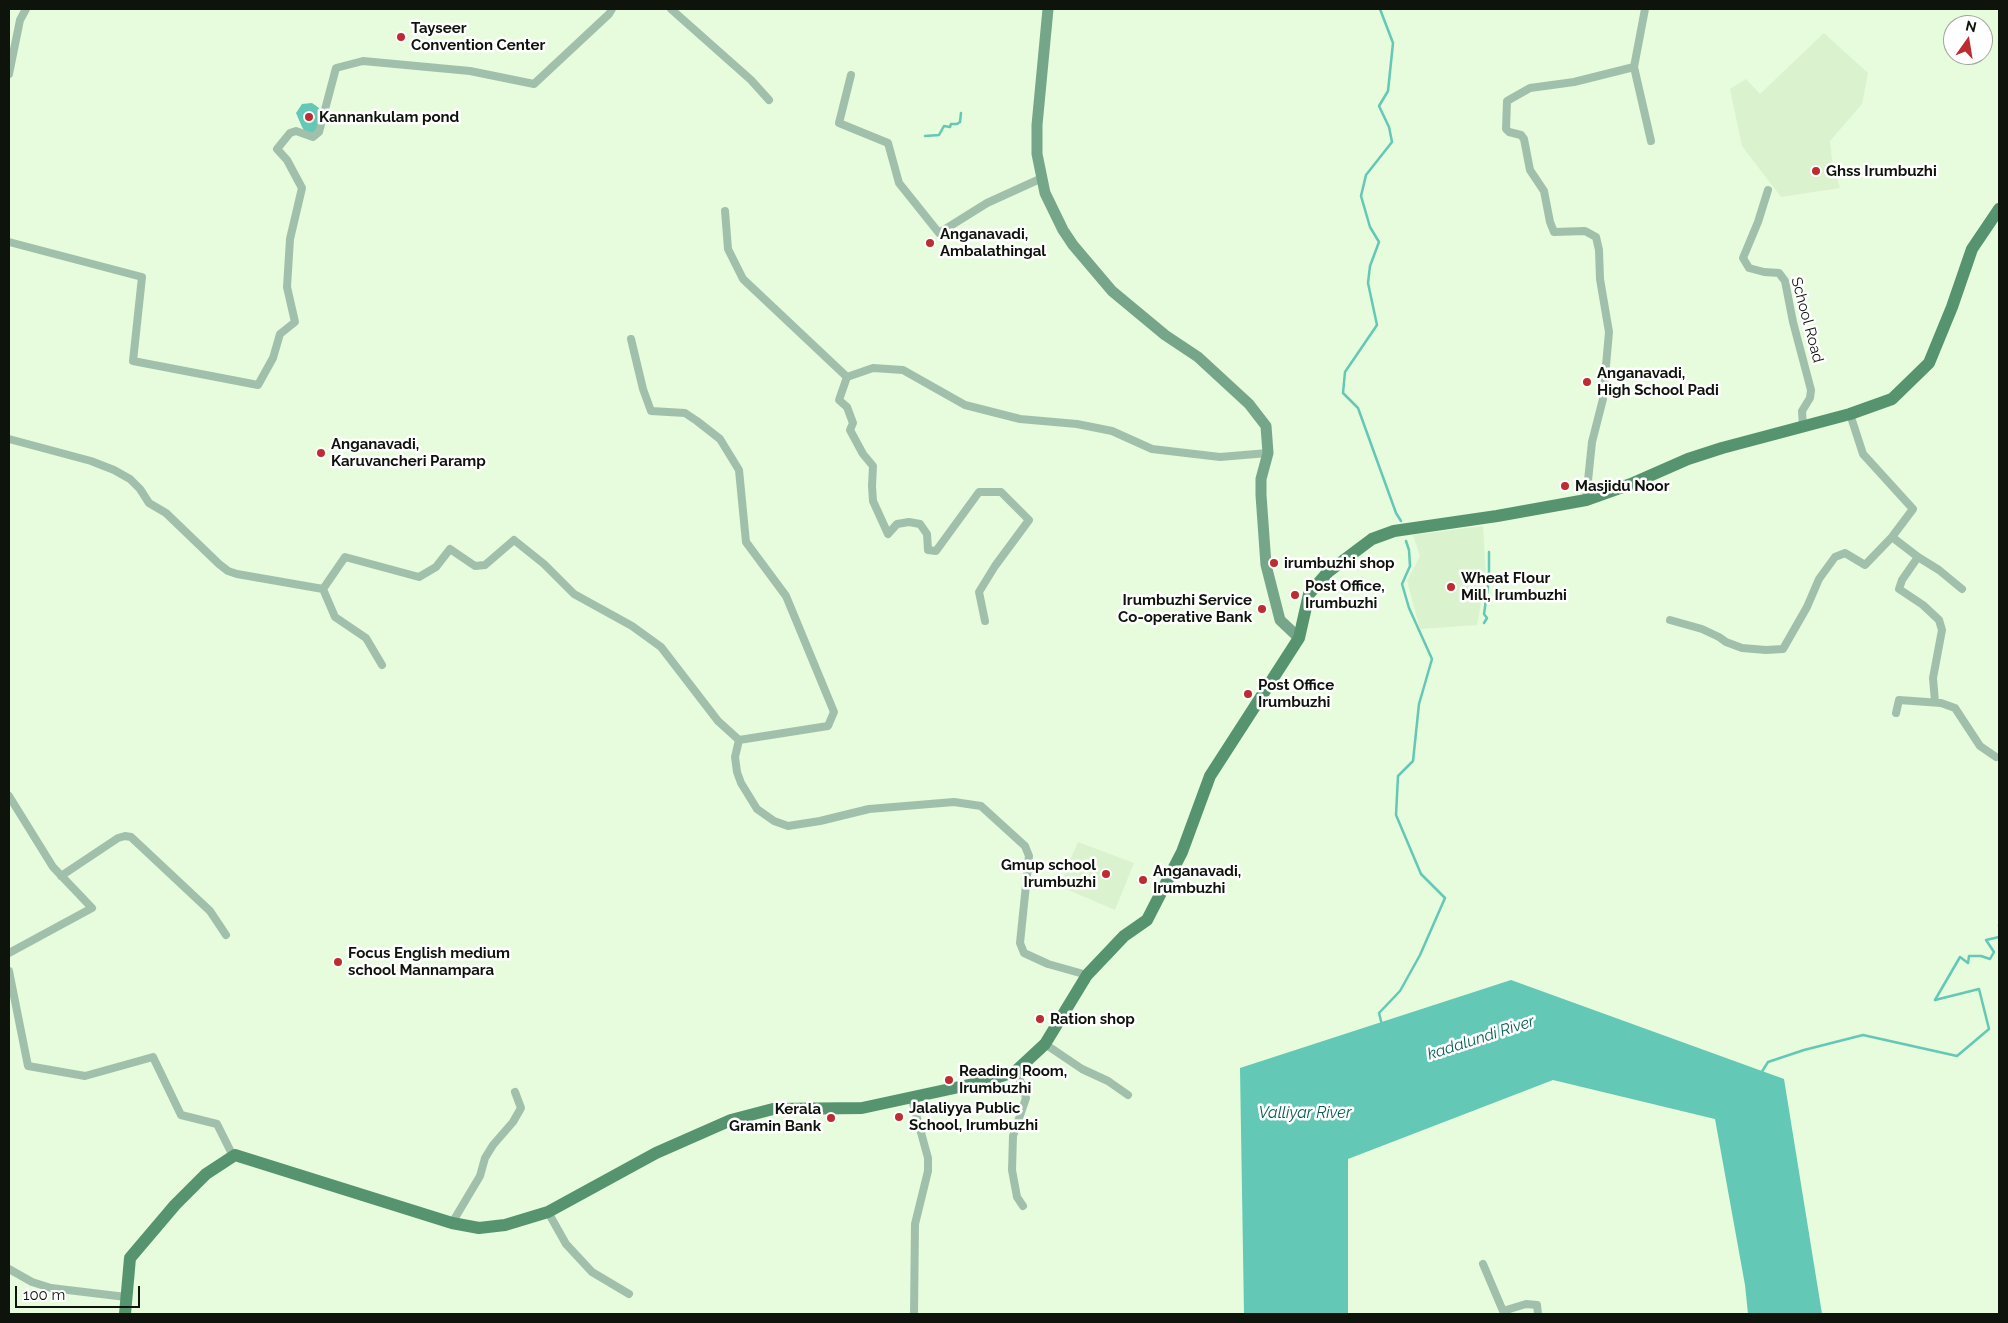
<!DOCTYPE html>
<style>
body{margin:0}
#map{position:relative;width:2008px;height:1323px;overflow:hidden;background:#e7fbdd;font-family:Raleway,sans-serif}
canvas{display:block}
.frame{position:absolute;inset:0;border:10px solid #0e140b;pointer-events:none}
.north{position:absolute;left:1943px;top:15px;width:50px;height:50px;box-sizing:border-box;background:#fff;border:1px solid #9fa19d;border-radius:50%;rotate:13deg;font-size:14px;font-weight:700;line-height:20px;text-align:center;color:#0e140b}
.north::after{content:'';display:block;margin:auto;width:18px;height:22px;background:#bc2c30;clip-path:polygon(50% 0,100% 100%,50% 72%,0 100%)}
.scale{position:absolute;left:15px;top:1286px;width:125px;height:22px;box-sizing:border-box;border:2px solid #0e140b;border-top:0;padding-left:6px;font-size:15px;line-height:18px;white-space:nowrap;color:#0e140b;-webkit-text-stroke:4px #fff;paint-order:stroke}
</style>
<div id="map">
<canvas width="2008" height="1323"></canvas>
<div class="frame"></div>
<div class="north">N</div>
<div class="scale">100 m</div>
</div>
<script>
const ctx = document.querySelector('canvas').getContext('2d');
ctx.lineJoin = 'round';
function paint(path, color) {
  ctx.fillStyle = color;
  ctx.fill(path, 'evenodd');
}
function poly(rows) {
  const path = new Path2D();
  for (const r of rows) {
    path.moveTo(r[0], r[1]);
    for (let i = 2; i < r.length; i += 2) path.lineTo(r[i], r[i + 1]);
  }
  return path;
}
function stroke(path, color, width, dash) {
  ctx.strokeStyle = color;
  ctx.lineWidth = width;
  ctx.lineCap = dash ? 'butt' : 'round';
  ctx.setLineDash(dash || []);
  ctx.stroke(path);
}
function drawText(font, color, halo, rows, align = 'center') {
  ctx.font = font + ' Raleway,sans-serif';
  ctx.lineWidth = 5;
  ctx.setLineDash([]);
  ctx.textBaseline = 'middle';
  ctx.strokeStyle = halo;
  ctx.fillStyle = color;
  for (const [text, x, y, turn = 0] of rows) {
    ctx.save();
    ctx.translate(x, y);
    ctx.rotate((+turn || 0) * Math.PI / 180);
    ctx.textAlign = isNaN(turn) ? turn : align;
    if (halo) ctx.strokeText(text, 0, 0);
    ctx.fillText(text, 0, 0);
    ctx.restore();
  }
}
const built = poly([
 [1824,33,1868,73,1862,104,1830,141,1832,159,1840,188,1781,197,1742,146,1730,89,1746,79,1760,94],
 [1483,526,1486,577,1477,625,1420,629,1407,581,1420,556,1413,535],
 [1078,842,1134,863,1115,910,1059,886]
]);
const water = poly([
 [312,103,319,108,318,128,311,135,305,132,302,127,296,113,302,104],
 [1511,980,1784,1079,1822,1314,1748,1314,1745,1285,1715,1119,1553,1080,1348,1159,1348,1314,1244,1314,1240,1068]
]);
const stream = poly([
 [1380,9,1393,43,1388,91,1379,106,1389,127,1392,142,1366,175,1361,196,1370,227,1379,242,1370,266,1368,283,1377,325,1345,372,1343,393,1358,408,1396,513,1401,521],
 [925,136,939,135,944,126,950,127,951,124,957,124,960,122,961,113],
 [1484,623,1487,618,1484,614,1489,579,1489,552],
 [1999,925,1999,926],
 [1382,1025,1379,1013,1400,991,1420,955,1445,898,1421,874,1396,815,1398,776,1413,761,1419,704,1432,659,1409,608,1402,584,1410,566,1409,550,1406,541],
 [1761,1073,1768,1062,1804,1050,1863,1035,1957,1056,1989,1029,1979,989,1935,1000,1960,957,1968,963,1969,956,1981,956,1990,959,1994,952,1986,940,1999,937]
]);
const street = poly([
 [671,9,751,80,769,100],
 [1634,67,1651,141],
 [9,74,20,20,26,9],
 [851,75,839,123,888,143,899,183,939,233,987,203,1042,178],
 [1768,190,1758,222,1743,258,1749,268,1764,272,1779,273,1785,281,1793,322,1811,390,1810,398,1802,411,1803,427],
 [725,211,728,249,743,279,847,377],
 [9,242,142,277,133,361,258,385,273,358,280,334,295,322,287,287,290,239,302,188,287,160,277,149,290,133,296,131,313,137,319,132,336,68,363,61,470,71,534,84,609,14,612,9],
 [631,339,643,389,651,411,685,413,697,421,720,439,739,470,746,542,786,596,834,712,828,726,739,740,735,757,737,772,741,783,757,809,774,821,788,826,820,821,869,809,954,802,981,806,1025,846,1029,856,1020,943,1024,953,1048,964,1087,975],
 [9,439,91,461,114,470,130,479,140,489,149,503,166,513,219,564,228,571,237,574,323,589,345,557,419,577,436,567,450,549,475,566,485,565,514,540,544,564,574,594,632,626,661,647,718,721,739,740],
 [1586,500,1592,442,1603,399,1609,332,1600,279,1599,250,1596,237,1585,231,1554,232,1550,222,1544,191,1530,170,1524,139,1521,135,1509,132,1506,129,1507,101,1530,88,1574,82,1634,67,1645,9],
 [1892,537,1918,557,1902,580,1899,589,1923,605,1939,620,1942,630,1933,678,1935,702],
 [1918,557,1939,570,1962,589],
 [323,589,335,617,366,638,382,665],
 [1670,620,1702,629,1719,637,1726,642,1742,648,1766,650,1783,649,1807,607,1819,579,1835,557,1845,553,1865,565,1892,537,1913,509,1863,454,1850,414],
 [985,621,979,592,995,566,1029,520,1001,492,979,492,936,551,928,550,927,534,920,524,909,522,897,524,888,534,873,501,872,486,873,466,863,454,850,430,853,423,847,407,839,400,847,377,873,368,903,370,965,405,1020,419,1077,424,1112,431,1152,449,1220,457,1268,453],
 [1896,713,1899,700,1941,703,1955,708,1980,746,1996,757],
 [9,796,53,867,92,908,9,953],
 [61,876,118,838,125,836,131,837,210,911,226,935],
 [9,971,28,1066,85,1076,153,1057,181,1115,217,1124,233,1156],
 [1045,1044,1082,1069,1108,1081,1128,1095],
 [1016,1071,1022,1085,1026,1098,1013,1136,1012,1170,1017,1197,1023,1206],
 [911,1096,928,1158,928,1171,915,1224,914,1314],
 [548,1212,566,1244,592,1272,629,1294],
 [452,1223,480,1176,485,1158,493,1145,513,1122,521,1108,515,1092],
 [1483,1264,1503,1311,1526,1304,1537,1305,1538,1314],
 [9,1269,32,1282,51,1288,126,1297]
]);
const secondary = poly([
 [1048,9,1037,125,1037,154,1045,193,1063,230,1073,245,1112,291,1165,335,1198,357,1249,404,1266,426,1268,453,1261,479,1261,495,1266,565,1280,620,1299,638]
]);
const primary = poly([
 [125,1314,130,1258,175,1205,206,1174,235,1155,452,1223,479,1228,505,1225,548,1212,656,1153,731,1120,773,1109,862,1108,987,1081,1016,1071,1045,1044,1087,975,1124,936,1147,920,1182,852,1210,776,1299,638,1309,594,1328,572,1372,539,1394,531,1497,516,1586,500,1631,484,1688,459,1722,448,1850,414,1892,399,1929,363,1952,307,1972,249,1999,209]
]);
const markers = [
 [401,37,5,"#bc2c30"],
 [309,117,5,"#bc2c30"],
 [1816,171,5,"#bc2c30"],
 [930,243,5,"#bc2c30"],
 [1587,382,5,"#bc2c30"],
 [321,453,5,"#bc2c30"],
 [1565,486,5,"#bc2c30"],
 [1274,563,5,"#bc2c30"],
 [1451,587,5,"#bc2c30"],
 [1295,595,5,"#bc2c30"],
 [1262,609,5,"#bc2c30"],
 [1248,694,5,"#bc2c30"],
 [1106,874,5,"#bc2c30"],
 [1143,880,5,"#bc2c30"],
 [338,962,5,"#bc2c30"],
 [1040,1019,5,"#bc2c30"],
 [949,1080,5,"#bc2c30"],
 [899,1117,5,"#bc2c30"],
 [831,1118,5,"#bc2c30"]
];
const poiNames = [
 ["Tayseer",411,28],
 ["Convention Center",411,45],
 ["Kannankulam pond",319,117],
 ["Ghss Irumbuzhi",1826,171],
 ["Anganavadi,",940,234],
 ["Ambalathingal",940,251],
 ["Anganavadi,",1597,373],
 ["High School Padi",1597,390],
 ["Anganavadi,",331,444],
 ["Karuvancheri Paramp",331,461],
 ["Masjidu Noor",1575,486],
 ["irumbuzhi shop",1284,563],
 ["Wheat Flour",1461,578],
 ["Mill, Irumbuzhi",1461,595],
 ["Post Office,",1305,586],
 ["Irumbuzhi",1305,603],
 ["Irumbuzhi Service",1252,600,"right"],
 ["Co-operative Bank",1252,617,"right"],
 ["Post Office",1258,685],
 ["Irumbuzhi",1258,702],
 ["Gmup school",1096,865,"right"],
 ["Irumbuzhi",1096,882,"right"],
 ["Anganavadi,",1153,871],
 ["Irumbuzhi",1153,888],
 ["Focus English medium",348,953],
 ["school Mannampara",348,970],
 ["Ration shop",1050,1019],
 ["Reading Room,",959,1071],
 ["Irumbuzhi",959,1088],
 ["Jalaliyya Public",909,1108],
 ["School, Irumbuzhi",909,1125],
 ["Kerala",821,1109,"right"],
 ["Gramin Bank",821,1126,"right"]
];
const streetNames = [
 ["School Road",1807,320,75]
];
const waterNames = [
 ["kadalundi River",1481,1038,-18],
 ["Valliyar River",1305,1113]
];
paint(built, '#daf3ce');
paint(water, '#63c8b5');
stroke(stream, '#63c8b5', 2.5);
stroke(street, '#a0c0ac', 8);
stroke(secondary, '#76a689', 11);
stroke(primary, '#569470', 12);
for (const [x, y, r, color] of markers) {
  const dot = new Path2D();
  dot.arc(x, y, r, 0, 2 * Math.PI);
  ctx.fillStyle = color;
  ctx.fill(dot);
  stroke(dot, '#fff', 2);
}
drawText('bold 15px', '#0e140b', '#fff', poiNames, 'left');
drawText('15px', '#0e140b', '#fff', streetNames);
drawText('italic 16px', '#045f52', '#fff', waterNames);
</script>
